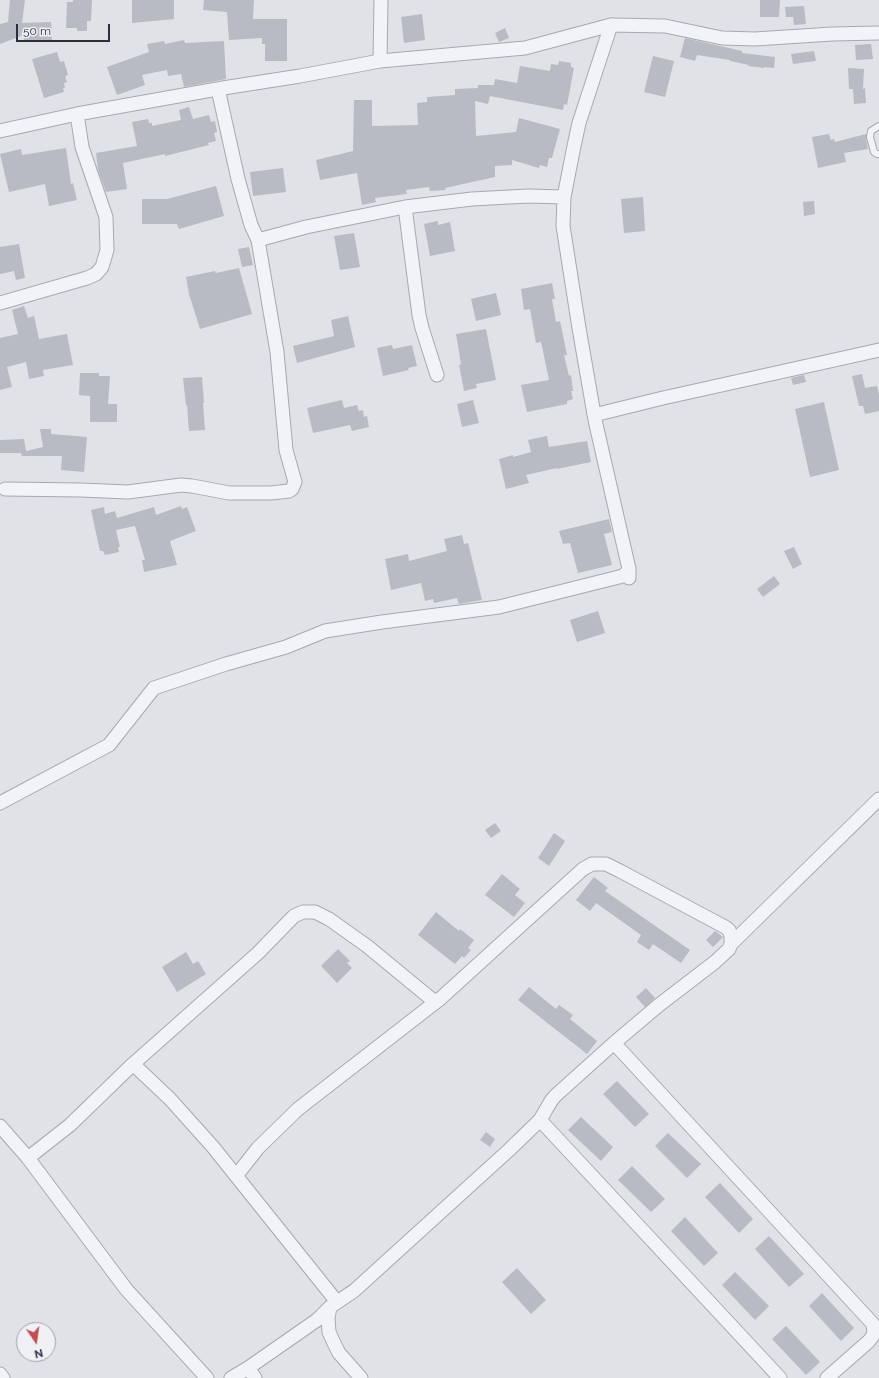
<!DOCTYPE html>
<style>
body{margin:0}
#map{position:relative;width:879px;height:1378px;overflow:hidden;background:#e0e2e8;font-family:Raleway,sans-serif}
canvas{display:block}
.north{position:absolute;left:16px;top:1322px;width:40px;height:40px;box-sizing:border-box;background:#eff1f5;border:1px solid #a0a3ac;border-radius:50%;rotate:167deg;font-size:11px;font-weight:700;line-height:16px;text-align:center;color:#2a2f3e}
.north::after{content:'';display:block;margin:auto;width:14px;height:18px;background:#c34e51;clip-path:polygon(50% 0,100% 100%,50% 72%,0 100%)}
.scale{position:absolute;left:16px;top:24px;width:94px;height:18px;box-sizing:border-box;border:2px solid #2a2f3e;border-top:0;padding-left:5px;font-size:12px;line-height:14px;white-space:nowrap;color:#2a2f3e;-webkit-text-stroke:3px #eff1f5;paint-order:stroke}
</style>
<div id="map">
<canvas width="879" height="1378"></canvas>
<div class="north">N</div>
<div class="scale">50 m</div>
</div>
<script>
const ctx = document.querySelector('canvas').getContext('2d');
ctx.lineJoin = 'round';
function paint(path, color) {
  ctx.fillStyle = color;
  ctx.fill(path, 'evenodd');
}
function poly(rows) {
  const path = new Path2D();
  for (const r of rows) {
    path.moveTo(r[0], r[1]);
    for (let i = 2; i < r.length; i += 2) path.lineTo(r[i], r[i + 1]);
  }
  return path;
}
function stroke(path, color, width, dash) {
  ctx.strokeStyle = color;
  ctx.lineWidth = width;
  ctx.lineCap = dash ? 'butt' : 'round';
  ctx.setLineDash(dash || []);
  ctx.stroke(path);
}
const building = poly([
 [10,0,25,0,22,23,51,22,52,40,24,41,24,35,0,44,0,24,8,22],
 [73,0,92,0,91,21,87,21,87,31,77,31,77,28,66,28,67,2,73,2],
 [132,0,174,0,174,19,132,23],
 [204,0,254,0,253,19,287,19,287,61,265,61,265,44,262,44,262,38,229,40,227,12,203,10],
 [760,0,780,0,779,17,760,17],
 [804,6,806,24,794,25,793,17,786,17,785,7],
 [422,14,425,40,404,43,401,17],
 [505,28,509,38,499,42,495,33],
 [685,38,742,51,742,53,775,57,774,68,764,67,764,68,748,66,749,65,730,61,730,60,697,55,695,61,680,57],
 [184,40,185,43,224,41,226,79,184,87,181,74,168,76,167,70,142,75,145,85,117,95,107,67,149,52,147,44,164,41,165,44],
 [871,44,873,59,856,60,855,45],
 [814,51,816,61,793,64,791,54],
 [57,52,60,62,64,61,68,75,65,76,67,82,64,83,65,88,63,88,64,92,44,98,32,59],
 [653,56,674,61,665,97,644,92],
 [559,61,571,63,571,67,574,68,567,105,564,104,563,110,490,96,488,104,475,101,476,136,516,132,519,118,560,129,552,158,549,158,547,167,540,165,539,168,512,160,512,165,495,166,495,177,445,188,446,190,430,191,429,187,406,190,407,194,375,198,376,202,362,205,357,173,320,180,316,160,353,151,354,100,372,100,372,126,418,125,417,103,427,102,427,97,455,95,455,89,478,88,478,85,494,85,495,79,517,83,520,66,550,71,551,64,558,65],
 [848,68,864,69,863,89,865,88,866,103,854,104,853,89,849,89],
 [189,107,193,119,209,115,211,122,215,121,217,132,214,133,216,141,208,143,209,145,165,156,165,154,123,163,127,189,106,192,98,170,96,153,137,146,132,122,148,119,149,123,152,123,152,126,181,120,179,110],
 [829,134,831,140,834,139,835,142,866,134,866,138,868,149,844,153,846,162,818,168,812,137],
 [66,148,71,184,73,183,77,200,49,206,45,184,9,192,0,154,21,149,22,155],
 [283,168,286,192,253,196,250,172],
 [216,186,224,216,179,229,177,224,142,224,142,199,167,199],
 [643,197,645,231,624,233,621,199],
 [814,201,815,214,804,216,803,202],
 [438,221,438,225,450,222,455,251,430,256,424,224],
 [354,233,360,267,340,270,334,236],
 [19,244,25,278,16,280,14,271,0,274,0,247],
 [249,247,253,265,242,267,238,249],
 [239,268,252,314,200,329,189,294,186,277,215,271,216,273],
 [552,283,555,299,552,299,556,322,560,321,567,355,564,355,569,376,571,375,573,391,571,391,573,399,567,401,567,404,527,412,521,385,549,380,541,342,536,343,530,309,524,310,521,289],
 [496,293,501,315,476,321,471,299],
 [24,306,28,318,34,316,39,339,67,334,73,365,43,370,44,376,29,379,26,362,7,367,12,387,0,390,0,338,18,334,12,310],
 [348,316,355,347,297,363,293,346,334,336,331,320],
 [486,329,496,380,476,384,477,388,464,391,459,365,461,364,456,334],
 [392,345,393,349,412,345,417,366,408,368,409,370,383,376,377,348],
 [80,373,99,373,99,376,110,376,108,404,117,404,117,422,90,422,90,396,79,395],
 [862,374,865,388,877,386,879,394,879,411,865,414,863,406,859,406,852,376],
 [804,375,806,382,793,385,791,378],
 [202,377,204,403,203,403,205,430,189,431,187,405,186,405,183,378],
 [342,400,344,408,357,405,359,411,363,410,364,417,367,416,369,427,352,431,350,425,313,433,307,408],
 [473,400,479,423,462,427,457,404],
 [824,402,839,470,810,477,795,409],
 [40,429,51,429,51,434,87,437,84,472,61,470,62,456,22,456,21,453,0,453,0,440,24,439,26,451,43,447],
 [547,436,549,447,587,441,591,462,557,469,557,468,526,475,529,483,506,489,499,459,513,455,513,457,531,452,528,440],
 [181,506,182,509,187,507,196,531,170,541,177,565,144,572,142,560,145,560,135,526,116,530,120,547,118,547,119,552,105,555,103,551,100,551,91,510,104,507,105,514,115,511,117,518,154,507,156,515],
 [609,519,612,532,604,534,612,565,578,573,570,543,563,544,559,531],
 [462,535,464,544,468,543,482,600,459,604,457,598,434,603,433,599,425,601,421,583,391,590,385,559,408,554,409,561,447,551,444,539],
 [794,547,802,564,793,569,784,551],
 [774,576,780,584,763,597,757,589],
 [598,611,605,633,577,642,570,620],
 [495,823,501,831,491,838,485,830],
 [554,833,565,841,549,866,538,858],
 [502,874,520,889,515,895,525,903,514,917,485,895],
 [594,877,608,888,605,891,690,950,681,963,653,944,649,950,637,942,641,935,596,903,590,911,576,900],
 [436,912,459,931,460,929,474,940,468,948,471,950,464,958,462,956,455,964,418,935],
 [715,931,723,937,713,947,706,940],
 [338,949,350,961,347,963,352,968,337,983,321,966],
 [186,952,193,964,198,961,206,974,177,992,162,967],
 [529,987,556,1009,559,1005,573,1015,570,1019,597,1041,587,1054,518,1000],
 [646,988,655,998,645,1007,636,997],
 [617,1081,649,1114,635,1127,603,1094],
 [581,1117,613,1147,601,1161,568,1130],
 [486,1132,495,1139,490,1147,480,1140],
 [668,1133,701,1164,687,1178,655,1146],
 [632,1166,665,1199,651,1212,618,1180],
 [720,1183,753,1219,739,1233,705,1197],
 [685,1217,718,1253,704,1266,671,1231],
 [769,1236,804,1274,789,1287,755,1249],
 [517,1268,546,1300,531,1314,502,1282],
 [735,1272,769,1306,755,1320,722,1285],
 [822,1293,854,1328,841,1341,809,1306],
 [786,1326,820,1362,806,1375,772,1339]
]);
const service = poly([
 [879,126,871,131,870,137,874,152,877,154,879,154]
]);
const minor = poly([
 [611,25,579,123,574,146,564,197,563,226,579,328,595,420,629,569,629,578],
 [380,61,381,0],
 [0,131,77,114,223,88,300,76,380,61,525,48,611,25,665,26,722,38,755,39,832,34,879,33],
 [405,207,419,315,422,328,437,375],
 [258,240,306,227,405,207,472,199,528,196,564,197],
 [0,303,87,278,96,274,102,267,107,250,106,217,82,147,77,114],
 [594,415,663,398,879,350],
 [5,489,81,490,128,492,181,485,192,486,229,493,271,493,289,491,292,489,295,482,286,450,277,352,258,240,251,225,238,179,218,89],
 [0,803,109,745,154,688,226,664,286,647,325,631,382,622,499,607,623,576,628,571],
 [731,944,879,799],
 [614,1043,873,1324,874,1334,869,1341,827,1378],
 [133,1064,170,1099,213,1147,337,1302],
 [540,1120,780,1378],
 [0,1126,28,1158,126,1289,207,1378],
 [28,1158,70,1125,133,1064,258,953,294,916,303,912,315,912,329,919,367,946,435,1002],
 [330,1307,328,1318,329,1332,334,1343,339,1353,361,1378],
 [248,1368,255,1378],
 [0,1374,3,1378],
 [231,1378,248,1368,317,1320,330,1307,355,1290,378,1269,509,1150,540,1120,551,1101,555,1096,614,1043,659,1005,715,962,729,949,731,944,731,935,729,930,725,927,620,871,606,864,592,864,583,869,441,998,298,1109,258,1148,236,1176]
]);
paint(building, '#b8bbc4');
stroke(service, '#a6a9b2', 8);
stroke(minor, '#a6a9b2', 15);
stroke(service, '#f2f3f6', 6);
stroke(minor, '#f2f3f6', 13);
</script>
